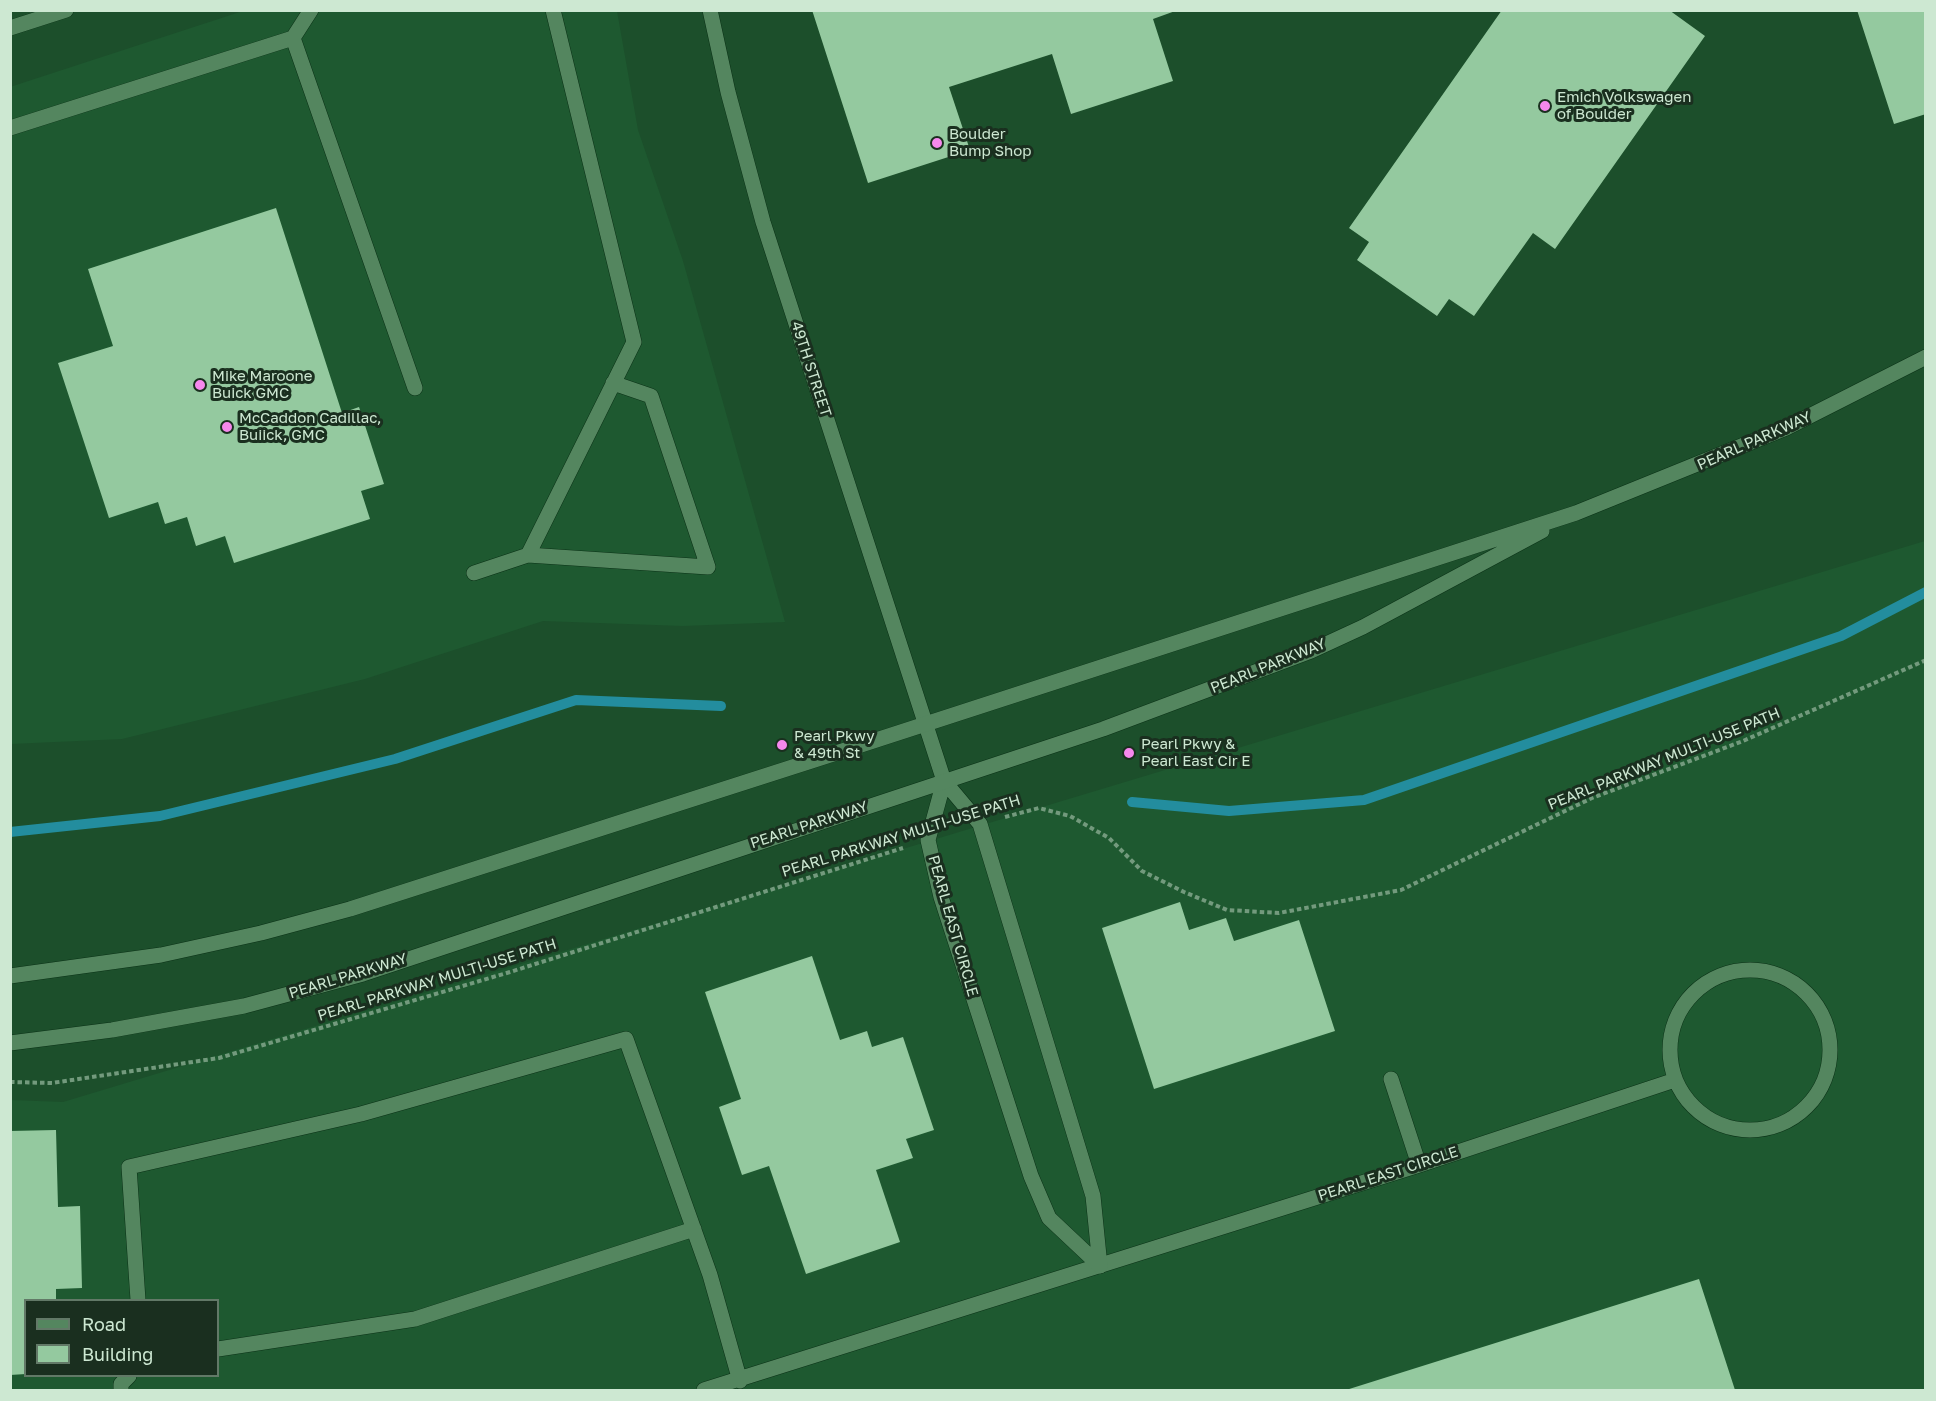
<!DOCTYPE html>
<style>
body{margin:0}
#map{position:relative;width:1936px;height:1401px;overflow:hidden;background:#1c4f2b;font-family:"Golos Text",sans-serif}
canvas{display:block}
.frame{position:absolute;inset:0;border:12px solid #cde8d2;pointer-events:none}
.legend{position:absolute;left:24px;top:1299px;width:195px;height:78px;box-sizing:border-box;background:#1a2f1f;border:2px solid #627967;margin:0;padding:8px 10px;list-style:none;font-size:18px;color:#cde8d2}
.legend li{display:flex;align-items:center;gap:12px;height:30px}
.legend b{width:30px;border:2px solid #627967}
</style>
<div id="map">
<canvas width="1936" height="1401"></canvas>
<div class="frame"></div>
<ul class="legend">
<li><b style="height:8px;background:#54865f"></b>Road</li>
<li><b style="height:16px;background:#94c99f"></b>Building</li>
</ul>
</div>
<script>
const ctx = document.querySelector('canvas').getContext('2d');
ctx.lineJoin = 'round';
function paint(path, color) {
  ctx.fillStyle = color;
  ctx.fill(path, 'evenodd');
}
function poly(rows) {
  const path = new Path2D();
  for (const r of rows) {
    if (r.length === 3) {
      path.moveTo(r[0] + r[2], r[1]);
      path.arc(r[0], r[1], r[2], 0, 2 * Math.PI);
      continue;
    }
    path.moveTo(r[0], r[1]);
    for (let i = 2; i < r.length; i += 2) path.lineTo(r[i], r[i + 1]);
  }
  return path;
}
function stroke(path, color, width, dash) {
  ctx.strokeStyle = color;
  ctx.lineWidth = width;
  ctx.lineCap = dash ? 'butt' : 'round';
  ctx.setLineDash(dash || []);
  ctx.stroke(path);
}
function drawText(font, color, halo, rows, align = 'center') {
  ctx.font = font + ' "Golos Text",sans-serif';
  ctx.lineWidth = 6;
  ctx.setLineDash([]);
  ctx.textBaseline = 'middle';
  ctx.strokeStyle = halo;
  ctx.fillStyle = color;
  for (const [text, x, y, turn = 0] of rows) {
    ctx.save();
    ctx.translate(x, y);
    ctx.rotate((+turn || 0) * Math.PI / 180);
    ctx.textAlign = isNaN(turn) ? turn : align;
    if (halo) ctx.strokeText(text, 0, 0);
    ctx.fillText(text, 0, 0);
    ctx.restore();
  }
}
const built = poly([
 [243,11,617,11,638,130,683,261,785,622,683,626,543,621,365,679,122,739,11,744,10,87],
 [1925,541,1925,1390,11,1390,11,1100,63,1102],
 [26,1300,218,1300,218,1376,26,1376]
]);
const stream = poly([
 [1132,802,1229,811,1364,800,1841,636,1926,592],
 [10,832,160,816,395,759,576,700,721,706]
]);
const building = poly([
 [812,10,1178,10,1153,19,1173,81,1071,114,1052,54,949,87,970,150,868,183],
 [1502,10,1669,10,1705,36,1555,249,1533,233,1474,316,1449,299,1437,316,1357,260,1369,242,1349,228],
 [1857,10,1926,10,1926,114,1894,124],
 [276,208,342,413,359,407,384,484,361,491,370,519,234,563,225,536,196,546,187,517,165,524,158,502,109,518,58,363,113,346,88,269],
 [1180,902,1189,930,1226,918,1234,941,1299,920,1335,1031,1154,1089,1102,928],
 [812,956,840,1040,867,1031,872,1047,903,1037,934,1130,906,1139,913,1158,876,1170,900,1242,806,1274,769,1166,742,1175,719,1107,741,1099,705,992],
 [56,1130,58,1207,80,1206,82,1288,56,1289,56,1300,26,1300,26,1374,10,1375,10,1131],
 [1699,1279,1735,1390,1346,1390]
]);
const path = poly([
 [1005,817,1039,808,1070,816,1109,838,1142,871,1184,892,1227,910,1279,913,1401,890,1592,798,1743,741,1926,660],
 [10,1082,52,1083,219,1058,510,972,903,848]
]);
const service = poly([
 [10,28,66,10],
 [293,38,415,388],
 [10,128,293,38,311,10],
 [528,555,708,567,651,396,613,383],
 [474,573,528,555,634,342,553,10],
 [1750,1050,80],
 [1391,1079,1419,1165],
 [138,1300,129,1167,361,1114,626,1039,710,1275,740,1381],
 [218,1349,415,1319,694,1229],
 [121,1390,121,1384,129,1376],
 [704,1390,1419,1165,1675,1080]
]);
const minor = poly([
 [710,10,728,92,763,222,944,781,980,824,1093,1196,1100,1266],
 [944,781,928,840,941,897,1031,1176,1049,1218,1100,1266]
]);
const secondary = poly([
 [10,976,161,955,261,933,350,909,830,755,1576,513,1786,428,1926,357],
 [10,1043,112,1030,244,1006,363,974,1103,729,1311,651,1363,627,1542,531]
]);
const markers = [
 [1545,106,6,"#f688ed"],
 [937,143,6,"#f688ed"],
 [200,385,6,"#f688ed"],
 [227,427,6,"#f688ed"],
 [782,745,6,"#f688ed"],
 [1129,753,6,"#f688ed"]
];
const poiNames = [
 ["Emich Volkswagen",1557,97],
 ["of Boulder",1557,114],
 ["Boulder",949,134],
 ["Bump Shop",949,151],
 ["Mike Maroone",212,376],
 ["Buick GMC",212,393],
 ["McCaddon Cadillac,",239,418],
 ["Buiick, GMC",239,435],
 ["Pearl Pkwy",794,736],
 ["& 49th St",794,753],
 ["Pearl Pkwy &",1141,744],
 ["Pearl East Cir E",1141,761]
];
const streetNames = [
 ["49TH STREET",811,369,72],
 ["PEARL PARKWAY",1754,441,-24],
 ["PEARL PARKWAY",1268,666,-22],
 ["PEARL PARKWAY MULTI-USE PATH",1664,759,-22],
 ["PEARL PARKWAY",809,825,-18],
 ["PEARL PARKWAY MULTI-USE PATH",901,836,-17],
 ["PEARL EAST CIRCLE",953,926,74],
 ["PEARL PARKWAY",348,976,-17],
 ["PEARL PARKWAY MULTI-USE PATH",437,980,-17],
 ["PEARL EAST CIRCLE",1388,1174,-18]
];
paint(built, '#1e5930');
stroke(stream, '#238d9e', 10);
paint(building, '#94c99f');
stroke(service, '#0b3217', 16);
stroke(minor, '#0b3217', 16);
stroke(secondary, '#0b3217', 16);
stroke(path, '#739a7d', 4, [4.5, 3]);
stroke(service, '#54865f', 15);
stroke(minor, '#54865f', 15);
stroke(secondary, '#54865f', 15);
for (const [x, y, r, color] of markers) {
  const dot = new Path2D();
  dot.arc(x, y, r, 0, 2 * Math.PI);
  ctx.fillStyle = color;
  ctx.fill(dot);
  stroke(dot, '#1a2f1f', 2);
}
drawText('15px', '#cde8d2', '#1a2f1f', poiNames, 'left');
drawText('15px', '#cde8d2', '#1a2f1f', streetNames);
</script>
